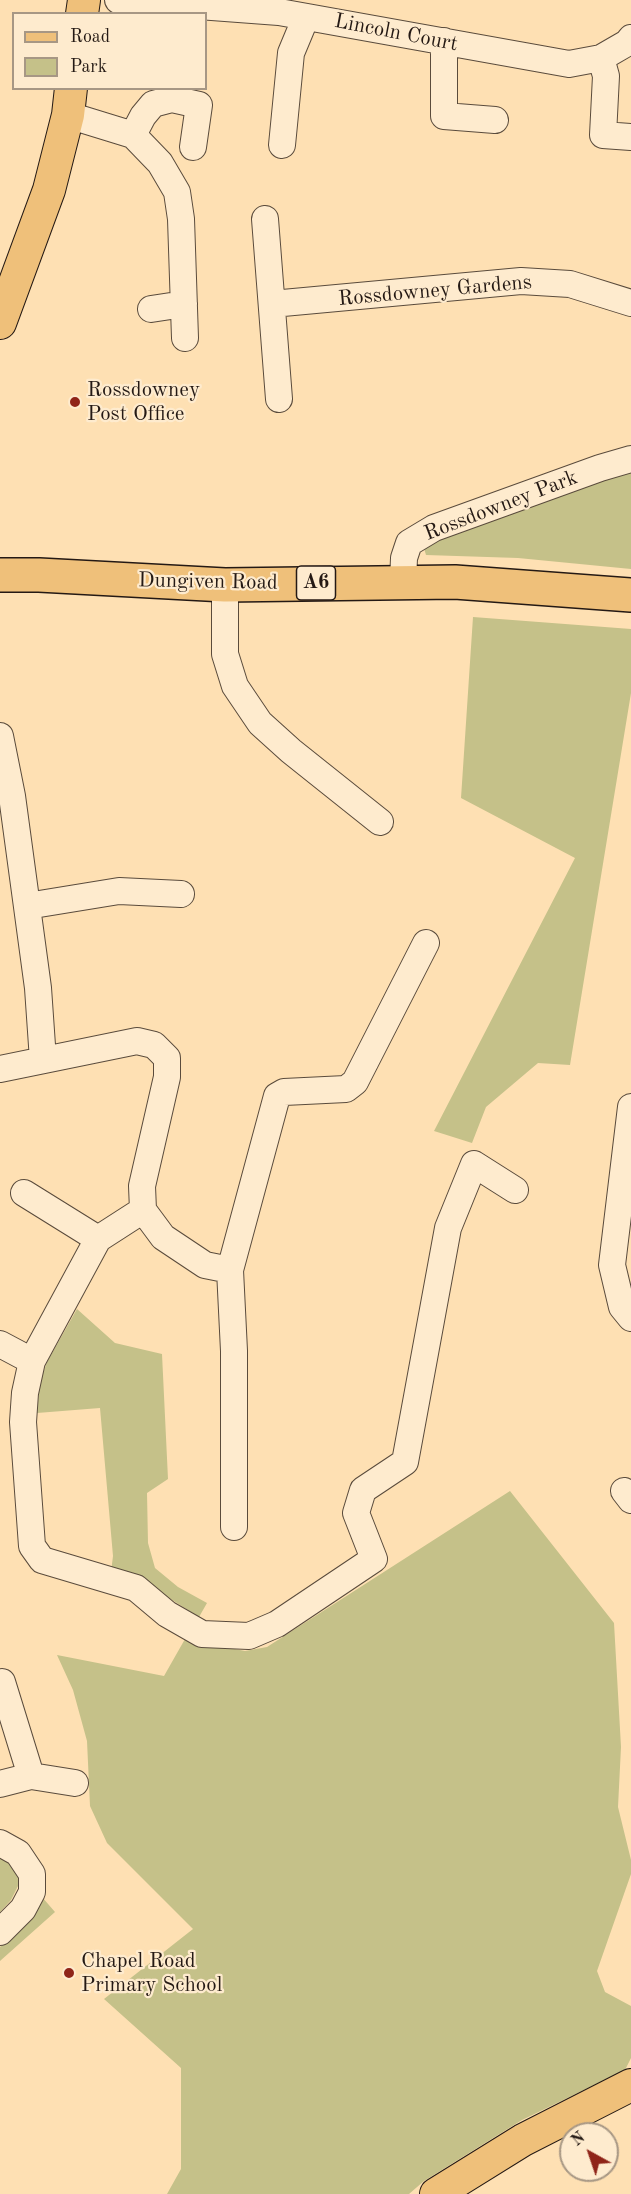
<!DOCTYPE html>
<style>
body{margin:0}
#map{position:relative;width:631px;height:2194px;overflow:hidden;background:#fee0b3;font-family:"Old Standard TT",serif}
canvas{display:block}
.legend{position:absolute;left:12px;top:12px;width:195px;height:78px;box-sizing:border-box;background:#feebce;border:2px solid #a79784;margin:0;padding:8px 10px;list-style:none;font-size:18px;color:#241914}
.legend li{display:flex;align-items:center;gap:12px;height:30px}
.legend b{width:30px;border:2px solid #a79784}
.north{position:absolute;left:559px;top:2122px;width:60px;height:60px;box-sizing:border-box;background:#feebce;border:2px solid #a79784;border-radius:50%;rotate:320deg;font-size:16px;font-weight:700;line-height:24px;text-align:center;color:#241914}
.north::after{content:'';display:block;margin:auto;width:21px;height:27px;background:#8f2418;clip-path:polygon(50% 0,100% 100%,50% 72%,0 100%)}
</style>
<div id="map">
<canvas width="631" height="2194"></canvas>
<ul class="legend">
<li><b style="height:8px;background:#efc07a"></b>Road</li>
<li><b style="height:16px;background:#c5c189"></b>Park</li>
</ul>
<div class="north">N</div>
</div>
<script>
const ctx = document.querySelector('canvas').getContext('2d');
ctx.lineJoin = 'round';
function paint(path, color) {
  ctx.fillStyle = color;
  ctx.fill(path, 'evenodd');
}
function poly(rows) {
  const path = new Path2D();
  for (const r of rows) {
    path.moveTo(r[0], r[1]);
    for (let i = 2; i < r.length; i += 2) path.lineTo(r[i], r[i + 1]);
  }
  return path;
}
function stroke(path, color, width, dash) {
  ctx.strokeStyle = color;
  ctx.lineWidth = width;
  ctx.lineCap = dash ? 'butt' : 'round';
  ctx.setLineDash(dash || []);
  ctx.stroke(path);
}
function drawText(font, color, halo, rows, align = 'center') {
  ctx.font = font + ' "Old Standard TT",serif';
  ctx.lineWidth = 4.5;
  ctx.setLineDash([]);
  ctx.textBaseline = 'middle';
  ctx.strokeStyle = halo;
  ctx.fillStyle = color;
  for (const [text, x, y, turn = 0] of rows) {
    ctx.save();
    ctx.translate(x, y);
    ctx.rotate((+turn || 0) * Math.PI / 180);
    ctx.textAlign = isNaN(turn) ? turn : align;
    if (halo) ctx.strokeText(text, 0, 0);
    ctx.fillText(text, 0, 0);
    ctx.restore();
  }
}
const green = poly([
 [631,471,631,569,518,558,426,555,423,545,429,542],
 [473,617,631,629,631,693,570,1065,538,1063,486,1107,472,1143,434,1131,575,858,461,798],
 [77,1309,115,1343,162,1354,168,1479,147,1493,148,1543,155,1568,178,1587,207,1603,199,1617,139,1579,111,1572,113,1556,100,1408,37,1413,40,1381,47,1362],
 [510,1491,614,1623,621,1747,618,1807,631,1860,631,1874,597,1971,605,1992,631,2006,631,2058,625,2070,522,2120,424,2181,409,2194,167,2194,181,2169,181,2068,104,1999,193,1929,107,1843,90,1806,87,1741,73,1690,57,1655,164,1676,185,1639,245,1651,267,1647],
 [0,1856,10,1862,21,1880,11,1900,0,1912],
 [42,1897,55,1912,0,1961,0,1947,29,1919]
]);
const minor = poly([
 [118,0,279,12,569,64,601,58,627,43,631,38],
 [444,41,444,116,495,120],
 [601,58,606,76,603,135,631,137],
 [68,115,133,135,160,163,177,192,181,219,185,338],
 [133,135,143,116,153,104,172,99,199,105,193,147],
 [282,145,291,53,306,17],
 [265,219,279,399],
 [272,304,521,281,570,284,631,303],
 [151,309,184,304],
 [403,582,404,558,409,543,434,528,600,468,631,459],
 [225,585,225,654,235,686,260,723,291,751,380,822],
 [0,736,12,796,38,988,43,1060],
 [27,906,119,891,181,894],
 [0,1069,137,1041,154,1045,167,1058,167,1077,142,1186,143,1210,163,1237,205,1265,230,1270],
 [631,1107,612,1265,622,1307,631,1318],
 [24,1193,98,1239],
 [143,1210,98,1239,32,1361,25,1393,23,1422,32,1546,42,1560,136,1588,167,1614,202,1634,249,1636,277,1624,374,1559,356,1513,363,1490,405,1462,448,1228,474,1164,515,1190],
 [0,1344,32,1361],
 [624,1491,631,1500],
 [234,1527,234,1351,230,1270,277,1096,284,1092,346,1089,355,1082,426,943],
 [2,1682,31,1776],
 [0,1784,31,1776,75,1783],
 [0,1843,18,1853,32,1874,32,1892,23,1909,0,1932]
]);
const major = poly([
 [82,14,84,0],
 [0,323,49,190,68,115,71,88],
 [436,2194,523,2140,631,2085]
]);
const highway = poly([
 [0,575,39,575,225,585,455,582,631,595]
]);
const markers = [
 [75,402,6,"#8f2418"],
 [69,1973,6,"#8f2418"]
];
const shields = [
 [316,583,39]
];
const shieldNames = [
 ["A6",316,583]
];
const streetNames = [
 ["Lincoln Court",396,33,11],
 ["Rossdowney Gardens",435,291,-5],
 ["Rossdowney Park",501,506,-21],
 ["Dungiven Road",208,582,1]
];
const poiNames = [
 ["Rossdowney",87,390],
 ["Post Office",87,414],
 ["Chapel Road",81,1961],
 ["Primary School",81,1985]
];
paint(green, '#c5c189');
stroke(minor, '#5a4b3c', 28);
stroke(major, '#241914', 34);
stroke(highway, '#241914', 36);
stroke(minor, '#feebce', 26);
stroke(major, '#efc07a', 32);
stroke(highway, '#efc07a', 33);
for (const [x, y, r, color] of markers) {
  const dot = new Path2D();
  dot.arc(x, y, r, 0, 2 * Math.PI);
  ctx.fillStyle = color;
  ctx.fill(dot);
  stroke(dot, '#feebce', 2);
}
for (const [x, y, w] of shields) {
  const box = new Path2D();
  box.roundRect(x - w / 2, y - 17, w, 34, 4.5);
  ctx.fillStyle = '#feebce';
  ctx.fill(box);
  stroke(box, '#241914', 1.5);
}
drawText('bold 20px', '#241914', null, shieldNames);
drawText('21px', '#241914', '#feebce', streetNames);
drawText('21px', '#241914', '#feebce', poiNames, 'left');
</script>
